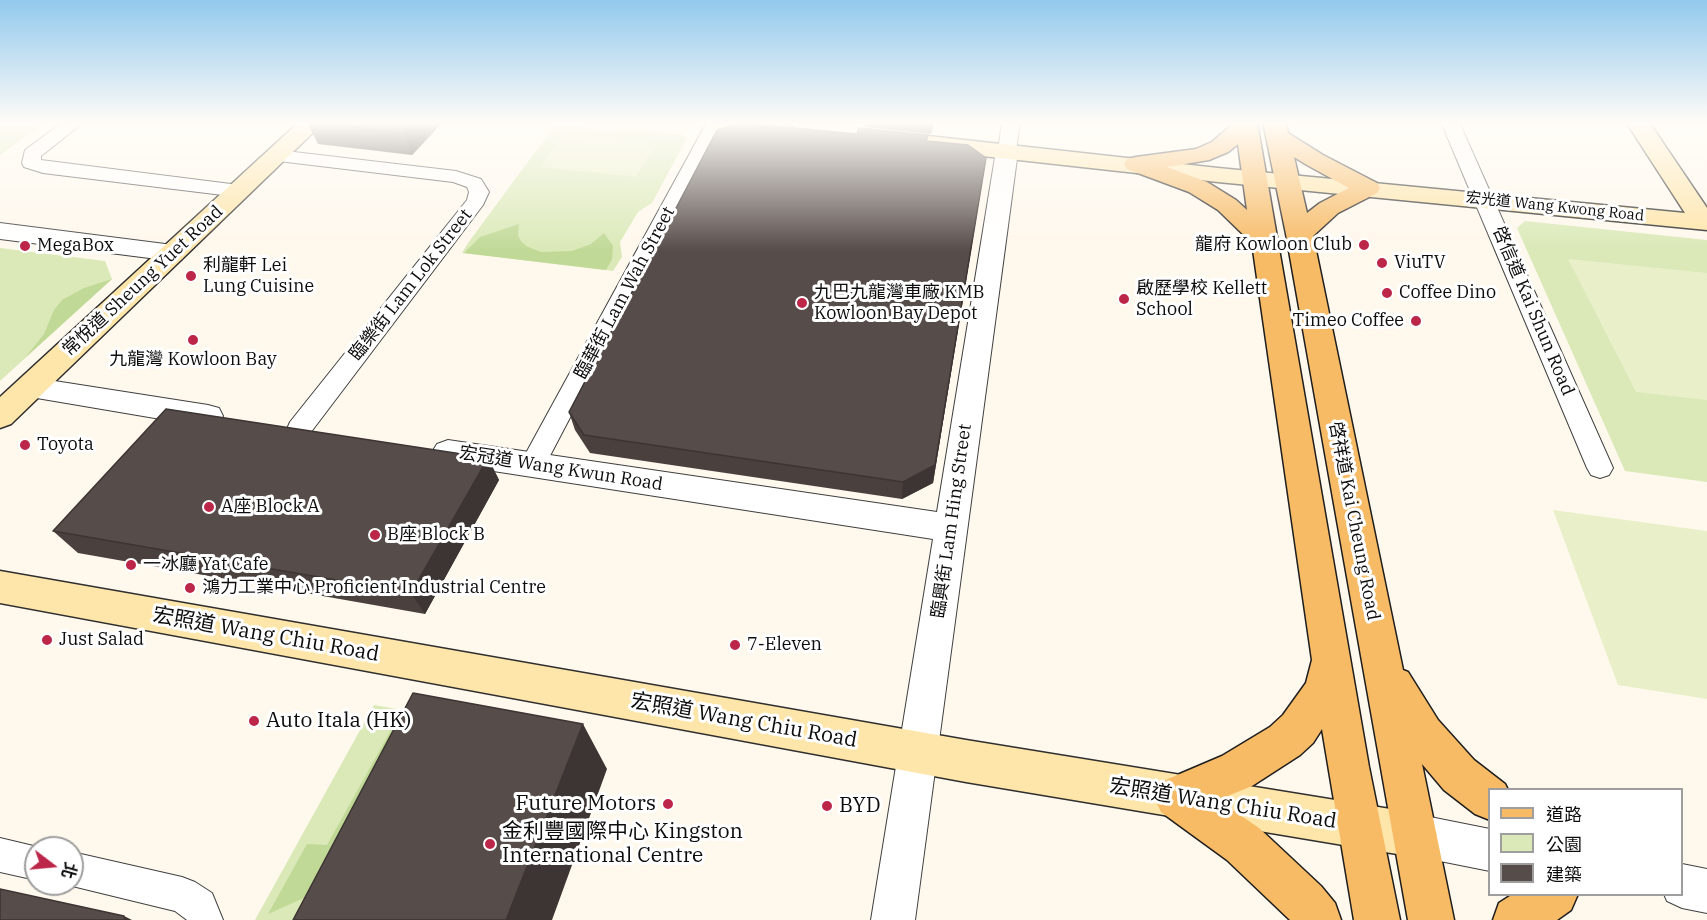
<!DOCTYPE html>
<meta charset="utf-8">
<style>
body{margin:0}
#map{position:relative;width:1707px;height:920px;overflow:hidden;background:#fff8ed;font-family:"IBM Plex Serif","Noto Sans TC",serif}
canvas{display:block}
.legend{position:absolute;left:1488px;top:788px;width:195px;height:108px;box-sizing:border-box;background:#fff;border:2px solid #9e9e9e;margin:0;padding:8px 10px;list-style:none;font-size:18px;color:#0d0d0d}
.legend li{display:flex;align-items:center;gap:12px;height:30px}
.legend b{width:30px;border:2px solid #9e9e9e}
.north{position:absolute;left:24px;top:836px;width:60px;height:60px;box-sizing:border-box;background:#fff;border:2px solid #9e9e9e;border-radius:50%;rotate:106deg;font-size:16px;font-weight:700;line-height:24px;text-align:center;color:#0d0d0d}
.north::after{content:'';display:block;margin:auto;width:21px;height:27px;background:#bc2648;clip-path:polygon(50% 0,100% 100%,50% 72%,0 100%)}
</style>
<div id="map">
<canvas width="1707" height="920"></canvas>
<ul class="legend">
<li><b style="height:8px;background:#f7ba65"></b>道路</li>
<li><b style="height:16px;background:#dae9b7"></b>公園</li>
<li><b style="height:16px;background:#564c49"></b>建築</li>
</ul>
<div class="north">北</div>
</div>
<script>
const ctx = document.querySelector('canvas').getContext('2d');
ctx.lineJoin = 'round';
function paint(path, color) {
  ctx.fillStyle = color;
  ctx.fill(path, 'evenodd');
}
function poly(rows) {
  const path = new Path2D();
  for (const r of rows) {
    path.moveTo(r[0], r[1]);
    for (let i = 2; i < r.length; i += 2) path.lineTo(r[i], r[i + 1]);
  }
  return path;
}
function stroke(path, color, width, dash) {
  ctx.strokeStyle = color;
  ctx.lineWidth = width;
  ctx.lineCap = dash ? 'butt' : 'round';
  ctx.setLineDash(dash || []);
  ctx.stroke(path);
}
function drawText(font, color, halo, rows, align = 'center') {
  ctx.font = font + ' "IBM Plex Serif","Noto Sans TC",serif';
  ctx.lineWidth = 6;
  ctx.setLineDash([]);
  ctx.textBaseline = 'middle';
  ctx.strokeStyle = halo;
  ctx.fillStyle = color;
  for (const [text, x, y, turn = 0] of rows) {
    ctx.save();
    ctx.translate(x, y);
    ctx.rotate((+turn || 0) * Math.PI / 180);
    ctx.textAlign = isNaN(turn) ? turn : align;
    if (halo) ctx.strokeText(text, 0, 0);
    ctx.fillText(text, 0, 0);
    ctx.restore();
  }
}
const green = poly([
 [0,122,46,122,0,155],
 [556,124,610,130,651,130,682,135,687,138,652,203,638,212,620,242,622,257,613,271,462,253,468,243],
 [1525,221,1707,240,1707,482,1625,471,1517,228],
 [0,248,105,261,112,279,0,381],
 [374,705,413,712,357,920,255,920]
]);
const forest = poly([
 [519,224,518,236,521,241,526,246,541,252,572,251,591,244,604,233,613,246,612,259,606,270,464,253,480,237],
 [112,279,25,358,44,334,54,310,62,300,84,288],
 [396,721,403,730,346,856,323,862,304,898,268,914,307,844,327,845]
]);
const pitch = poly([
 [563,135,656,144,636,177,540,167],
 [1568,259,1707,273,1707,400,1636,392],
 [1553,510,1707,531,1707,699,1618,685]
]);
const minor = poly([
 [63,122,84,122,41,156,41,160,239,185,246,187,249,191,246,195,239,197,43,173,24,167,22,163,25,150,63,122],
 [707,122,725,122,542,471,533,474,524,471,520,464,707,122],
 [1002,122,1020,122,1016,151,1013,155,1007,156,1001,155,998,151,1002,122],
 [1441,122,1459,122,1613,468,1609,475,1600,478,1591,475,1587,468,1441,122],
 [277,150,456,171,481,179,489,192,483,205,308,436,299,438,290,436,287,429,290,422,467,200,469,192,467,187,453,182,270,160,268,156,270,152,277,150],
 [0,838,42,848,36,848,36,880,0,872,0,838],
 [72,852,182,877,195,882,212,893,223,920,187,920,175,911,64,884,72,884,72,852]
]);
const tertiary = poly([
 [1007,144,1015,146,1018,151,915,920,871,920,933,539,448,464,437,460,432,452,437,444,448,440,937,512,996,151,999,146,1007,144],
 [0,223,173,245,182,247,186,253,182,259,173,261,0,239,0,223],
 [29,377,208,405,219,408,223,416,219,424,208,427,19,395,14,388,19,381,29,377],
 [1415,814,1490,829,1490,871,1415,856,1400,850,1394,835,1400,820,1415,814],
 [1682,864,1707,869,1707,913,1682,908,1667,901,1664,894,1682,894,1682,864]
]);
const secondary = poly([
 [299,122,324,122,11,424,0,428,0,397,299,122],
 [712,122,786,122,793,128,789,133,781,135,723,129,715,127,712,122],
 [1626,122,1649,122,1707,208,1707,230,1218,182,928,150,920,148,916,143,920,138,928,136,1218,168,1685,213,1626,122],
 [0,571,966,740,1415,813,1431,819,1437,835,1431,851,1415,857,966,782,0,603,0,571]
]);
const primary = poly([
 [1235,122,1257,122,1369,767,1400,920,1354,920,1322,729,1313,743,1300,755,1252,786,1218,800,1259,828,1321,886,1335,903,1341,920,1290,920,1227,860,1161,812,1154,797,1161,782,1222,756,1270,727,1283,715,1306,683,1312,660,1252,243,1218,210,1189,192,1127,169,1124,164,1127,159,1136,157,1196,149,1212,142,1235,122],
 [1238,144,1247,210,1236,200,1207,182,1167,167,1209,160,1228,152,1238,144],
 [1263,122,1286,122,1288,133,1323,155,1377,183,1380,188,1377,193,1338,213,1313,236,1403,670,1408,672,1438,720,1474,760,1505,784,1508,790,1490,790,1490,820,1475,814,1444,790,1422,764,1454,920,1408,920,1286,234,1263,122],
 [1294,157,1307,165,1349,188,1320,203,1307,213,1294,157],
 [1513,894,1578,894,1571,910,1557,920,1493,920,1499,903,1513,894]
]);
const wall = poly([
 [307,122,443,122,412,155,318,144],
 [865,122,934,122,931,134,865,127],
 [857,134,928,135,927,141,986,158,933,483,902,499,590,453,575,430,569,412],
 [488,458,499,480,425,614,78,553,53,531]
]);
const shadedWall = poly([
 [413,122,443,122,412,155,403,133],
 [986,158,933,483,902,499,903,482],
 [488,458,499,480,425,614,411,593],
 [583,724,607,769,552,920,506,920],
 [124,916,132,920,125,920]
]);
const building = poly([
 [313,122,413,122,403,133,313,122],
 [741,123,857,134,859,128,928,135,926,141,968,145,986,158,935,465,903,482,584,435,569,412,717,130,741,123],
 [166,409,488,458,411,593,53,531,166,409],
 [413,693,583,724,506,920,293,920,413,693],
 [0,889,124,916,125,920,0,920,0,889]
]);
const markers = [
 [1364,245,6,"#bc2648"],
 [25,246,6,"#bc2648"],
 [1382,263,6,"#bc2648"],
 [191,276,6,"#bc2648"],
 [1387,293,6,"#bc2648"],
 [1124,299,6,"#bc2648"],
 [802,303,6,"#bc2648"],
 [1416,321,6,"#bc2648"],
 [193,340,6,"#bc2648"],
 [25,445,6,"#bc2648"],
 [209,507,6,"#bc2648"],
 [375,535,6,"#bc2648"],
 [131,565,6,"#bc2648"],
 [190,588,6,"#bc2648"],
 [47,640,6,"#bc2648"],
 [735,645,6,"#bc2648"],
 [254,721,6,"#bc2648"],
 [668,804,6,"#bc2648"],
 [827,806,6,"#bc2648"],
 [490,844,6,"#bc2648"]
];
const farStreetnames = [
 ["宏光道 Wang Kwong Road",1555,207,6]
];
const poiNames = [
 ["龍府 Kowloon Club",1352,245,"right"],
 ["MegaBox",37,246],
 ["ViuTV",1394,263],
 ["利龍軒 Lei",203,266],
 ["Lung Cuisine",203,287],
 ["啟歷學校 Kellett",1136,289],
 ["School",1136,310],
 ["九巴九龍灣車廠 KMB",814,293],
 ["Kowloon Bay Depot",814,314],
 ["Coffee Dino",1399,293],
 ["Timeo Coffee",1404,321,"right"],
 ["九龍灣 Kowloon Bay",193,360,"center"],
 ["Toyota",37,445],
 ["A座 Block A",221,507],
 ["B座 Block B",387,535],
 ["一冰廳 Yat Cafe",143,565],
 ["鴻力工業中心 Proficient Industrial Centre",202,588],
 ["Just Salad",59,640],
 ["7-Eleven",747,645]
];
const streetNames = [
 ["常悅道 Sheung Yuet Road",143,281,-43],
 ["臨樂街 Lam Lok Street",411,285,-52],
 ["臨華街 Lam Wah Street",625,293,-62],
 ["啓信道 Kai Shun Road",1533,311,67],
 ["宏冠道 Wang Kwun Road",561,469,9],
 ["臨興街 Lam Hing Street",952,521,-82],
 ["啓祥道 Kai Cheung Road",1354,521,79]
];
const nearStreetnames = [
 ["宏照道 Wang Chiu Road",266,635,10],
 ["宏照道 Wang Chiu Road",744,721,10],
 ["宏照道 Wang Chiu Road",1223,804,9]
];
const nearPoinames = [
 ["Auto Itala (HK)",266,721],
 ["Future Motors",656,804,"right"],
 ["BYD",839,806],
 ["金利豐國際中心 Kingston",502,832],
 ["International Centre",502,856]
];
paint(green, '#dae9b7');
paint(forest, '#c0d997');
paint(pitch, '#e9f0c9');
stroke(minor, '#404040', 2);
stroke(tertiary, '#404040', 2);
stroke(secondary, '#2f2f2f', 3);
stroke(primary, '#1e1e1e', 3);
paint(minor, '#fff');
paint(tertiary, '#fff');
paint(secondary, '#fee5a9');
paint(primary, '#f7ba65');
paint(wall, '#4a413f');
paint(shadedWall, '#3c3533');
paint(building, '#564c49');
stroke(building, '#3c3533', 1.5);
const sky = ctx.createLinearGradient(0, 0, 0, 251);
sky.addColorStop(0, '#92c9ed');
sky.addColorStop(0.49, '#fffcf7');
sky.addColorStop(1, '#fffcf700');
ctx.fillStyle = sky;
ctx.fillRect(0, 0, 1707, 251);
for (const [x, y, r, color] of markers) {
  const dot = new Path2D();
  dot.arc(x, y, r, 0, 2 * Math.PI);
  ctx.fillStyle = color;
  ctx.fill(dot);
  stroke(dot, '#fff', 2);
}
drawText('15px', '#0d0d0d', '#fff', farStreetnames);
drawText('18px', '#0d0d0d', '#fff', poiNames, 'left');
drawText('18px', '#0d0d0d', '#fff', streetNames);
drawText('21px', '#0d0d0d', '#fff', nearStreetnames);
drawText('21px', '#0d0d0d', '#fff', nearPoinames, 'left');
</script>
